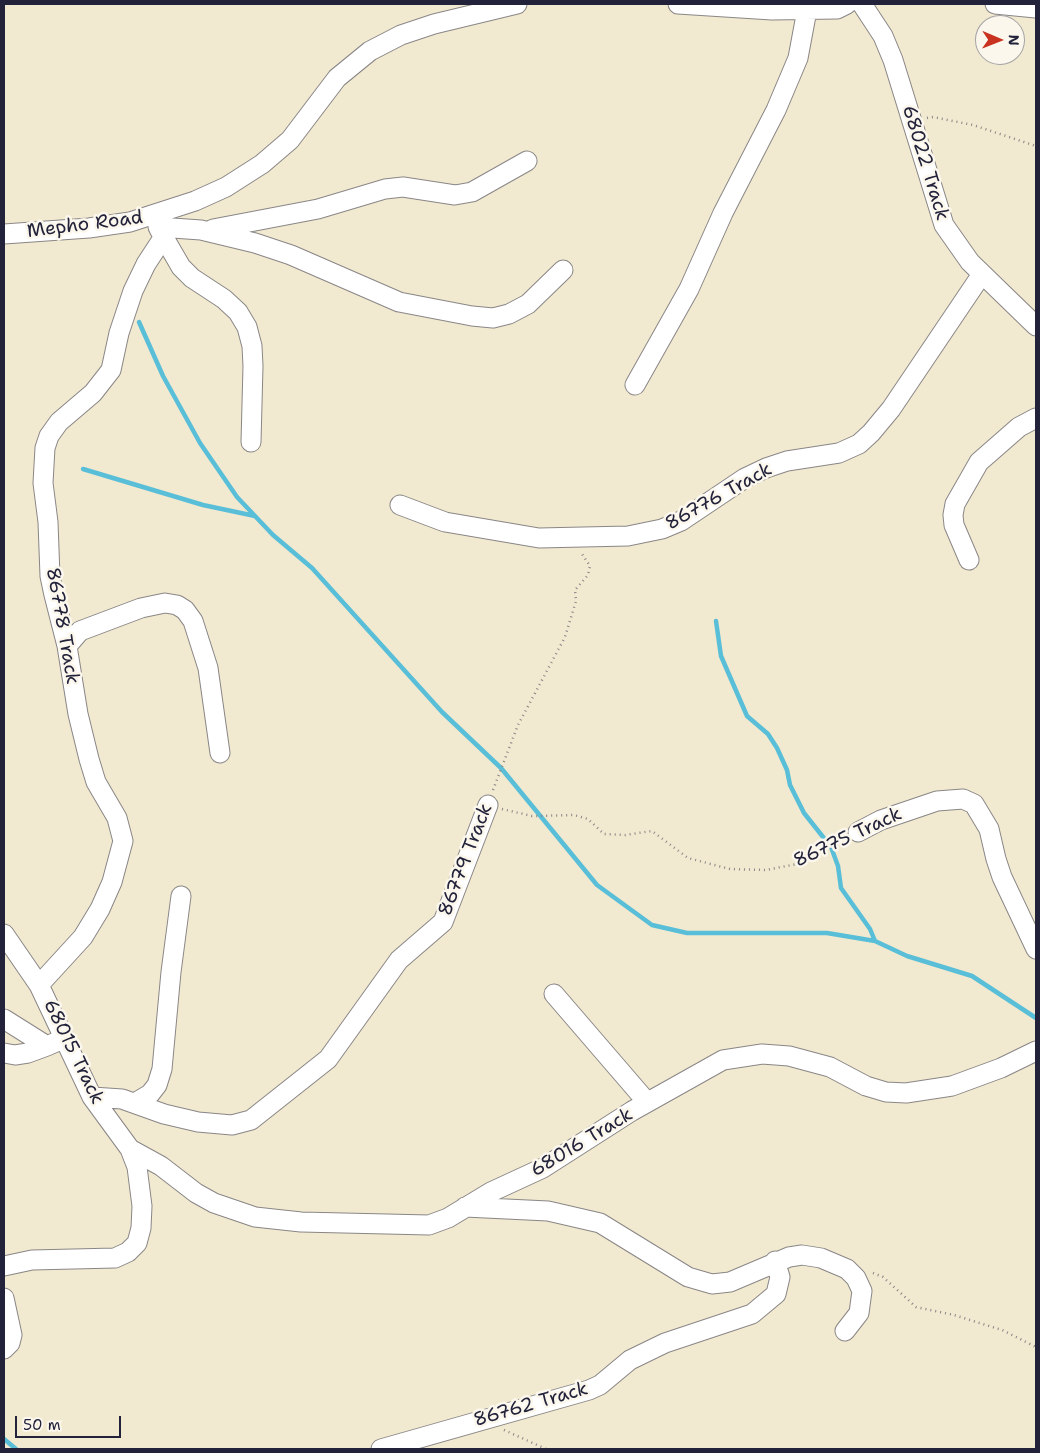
<!DOCTYPE html>
<style>
body{margin:0}
#map{position:relative;width:1040px;height:1453px;overflow:hidden;background:#f1e9d0;font-family:"Shantell Sans",sans-serif}
canvas{display:block}
.frame{position:absolute;inset:0;border:5px solid #22223b;pointer-events:none}
.north{position:absolute;left:975px;top:15px;width:50px;height:50px;box-sizing:border-box;background:#fbf7ec;border:1px solid #a4a2a5;border-radius:50%;rotate:91deg;font-size:14px;font-weight:700;line-height:20px;text-align:center;color:#22223b}
.north::after{content:'';display:block;margin:auto;width:18px;height:22px;background:#c8321e;clip-path:polygon(50% 0,100% 100%,50% 72%,0 100%)}
.scale{position:absolute;left:15px;top:1416px;width:106px;height:22px;box-sizing:border-box;border:2px solid #22223b;border-top:0;padding-left:6px;font-size:15px;line-height:18px;white-space:nowrap;color:#22223b;-webkit-text-stroke:4px #fbf7ec;paint-order:stroke}
</style>
<div id="map">
<canvas width="1040" height="1453"></canvas>
<div class="frame"></div>
<div class="north">N</div>
<div class="scale">50 m</div>
</div>
<script>
const ctx = document.querySelector('canvas').getContext('2d');
ctx.lineJoin = 'round';
function poly(rows) {
  const path = new Path2D();
  for (const r of rows) {
    path.moveTo(r[0], r[1]);
    for (let i = 2; i < r.length; i += 2) path.lineTo(r[i], r[i + 1]);
  }
  return path;
}
function stroke(path, color, width, dash) {
  ctx.strokeStyle = color;
  ctx.lineWidth = width;
  ctx.lineCap = dash ? 'butt' : 'round';
  ctx.setLineDash(dash || []);
  ctx.stroke(path);
}
function drawText(font, color, halo, rows, align = 'center') {
  ctx.font = font + ' "Shantell Sans",sans-serif';
  ctx.lineWidth = 5;
  ctx.setLineDash([]);
  ctx.textBaseline = 'middle';
  ctx.strokeStyle = halo;
  ctx.fillStyle = color;
  for (const [text, x, y, turn = 0] of rows) {
    ctx.save();
    ctx.translate(x, y);
    ctx.rotate((+turn || 0) * Math.PI / 180);
    ctx.textAlign = isNaN(turn) ? turn : align;
    if (halo) ctx.strokeText(text, 0, 0);
    ctx.fillText(text, 0, 0);
    ctx.restore();
  }
}
const stream = poly([
 [139,322,163,376,200,443,237,497,273,535,312,568,442,712,501,768,597,885,652,925,687,933,827,933,875,941,907,956,972,976,1036,1018],
 [83,469,203,505,255,516],
 [716,621,721,656,747,716,768,734,777,748,787,770,790,785,804,813,831,847,838,866,841,888,870,929,875,941],
 [4,1439,16,1449]
]);
const path = poly([
 [927,118,933,117,973,125,1036,146],
 [493,790,518,725,565,637,576,601,575,590,588,575,590,566,582,554],
 [502,809,532,816,574,815,588,819,604,834,625,835,652,831,688,858,730,869,766,870,802,863,844,840],
 [873,1273,883,1277,916,1307,954,1315,1002,1330,1036,1347],
 [504,1430,546,1449]
]);
const minor = poly([
 [678,4,772,10,837,9,847,4],
 [862,4,883,36,893,60,944,225,970,262,1036,326],
 [995,4,1036,8],
 [158,227,201,230,255,243,291,255,399,302,472,316,493,318,509,314,528,304,563,270],
 [159,229,181,267,192,278,224,299,238,312,247,327,252,346,253,366,251,442],
 [213,229,318,209,385,189,403,187,455,195,472,192,527,161],
 [4,234,89,228,130,222,195,201,226,187,262,164,290,140,337,78,370,51,401,35,434,24,517,4],
 [635,385,689,289,723,213,776,110,798,58,807,10],
 [400,505,445,522,539,538,628,536,662,529,681,521,745,478,766,468,787,461,839,453,859,444,871,433,891,409,982,274],
 [969,560,954,525,953,515,955,504,979,462,1019,427,1036,418],
 [67,646,80,631,141,608,165,603,177,605,185,610,193,621,208,668,220,753],
 [858,832,881,820,937,801,963,799,974,804,989,829,996,859,1002,877,1036,949],
 [4,934,39,985,92,1097,130,1149,137,1167,142,1206,141,1228,137,1243,128,1252,115,1258,32,1260,4,1266],
 [39,985,83,937,100,909,112,882,123,841,117,818,96,782,89,759,78,714,67,646,54,595,50,576,48,522,43,483,45,448,49,436,59,422,93,393,111,370,119,333,133,291,146,264,163,238],
 [554,994,647,1102],
 [4,1019,47,1046,65,1038],
 [4,1053,15,1055,28,1053,47,1046],
 [92,1097,122,1099,164,1114,198,1122,232,1125,251,1120,328,1059,399,960,443,922,488,805],
 [135,1103,150,1094,157,1085,162,1069,171,972,181,896],
 [130,1149,161,1166,196,1193,214,1203,255,1217,301,1222,429,1225,448,1218,491,1192,543,1168,632,1111,723,1060,762,1054,789,1056,830,1067,866,1086,886,1092,906,1093,952,1086,1001,1068,1036,1051],
 [465,1207,548,1211,600,1223,688,1277,712,1284,730,1282,789,1257,802,1255,821,1258,847,1269,856,1278,862,1291,859,1313,845,1331],
 [4,1298,12,1335,10,1343,4,1349],
 [381,1449,589,1390,600,1385,630,1360,665,1343,752,1314,776,1294,780,1277,775,1261]
]);
const streetNames = [
 ["68022 Track",925,163,73],
 ["Mepho Road",85,225,-7],
 ["86776 Track",719,497,-29],
 ["86778 Track",62,626,80],
 ["86775 Track",848,838,-25],
 ["86779 Track",466,860,-69],
 ["68015 Track",73,1052,64],
 ["68016 Track",582,1143,-31],
 ["86762 Track",531,1405,-16]
];
stroke(stream, '#59bed7', 4.5);
stroke(minor, '#8a8686', 21);
stroke(path, '#8a8686', 2.5, [1, 4]);
stroke(minor, '#fff', 19);
drawText('19px', '#22223b', '#fbf7ec', streetNames);
</script>
